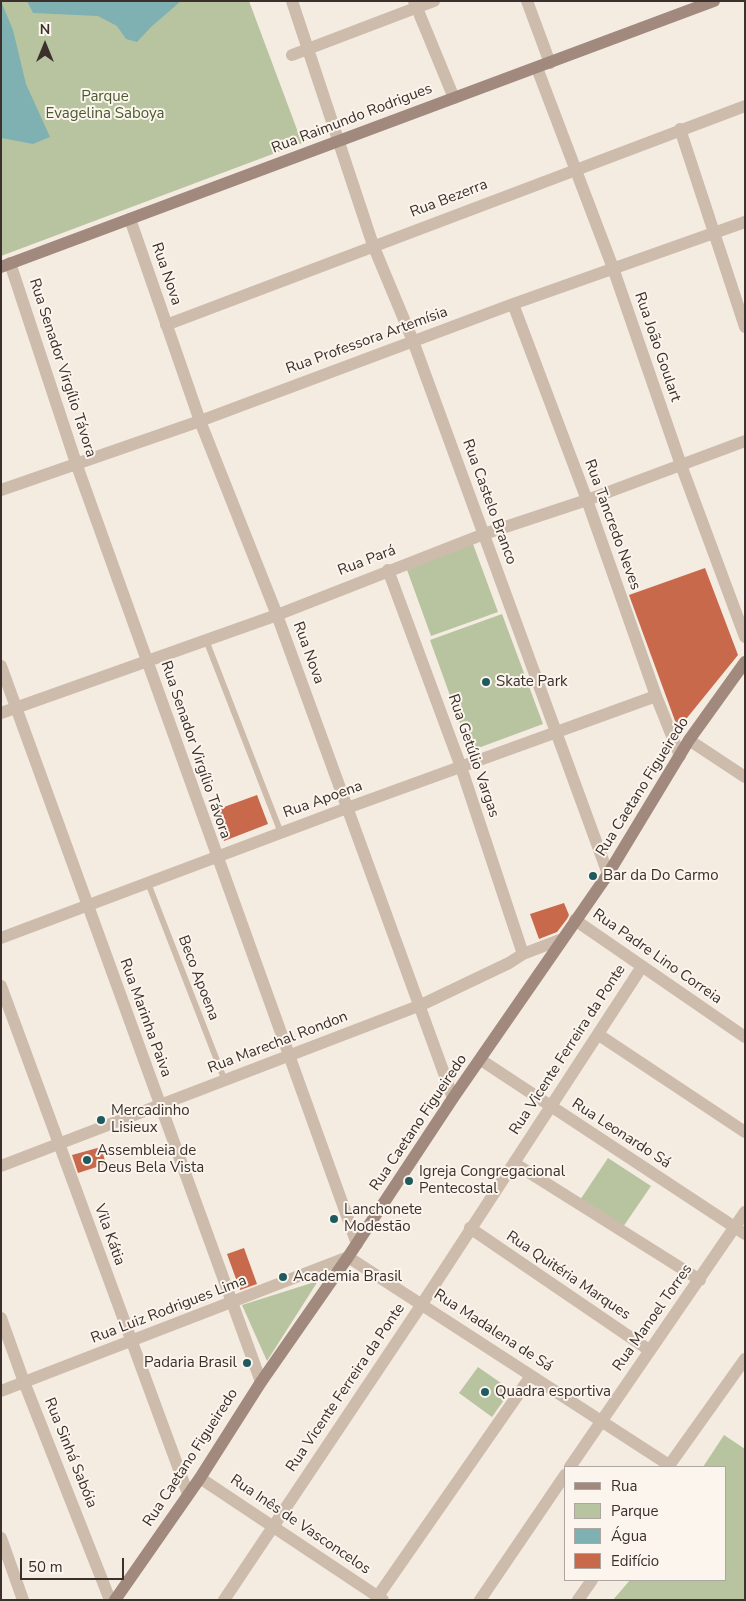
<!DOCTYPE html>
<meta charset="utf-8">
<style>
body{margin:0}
#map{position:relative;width:746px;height:1601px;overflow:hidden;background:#f4ebe1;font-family:"Nunito Sans",sans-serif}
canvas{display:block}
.frame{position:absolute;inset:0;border:2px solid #3b302b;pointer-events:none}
.legend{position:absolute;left:564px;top:1466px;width:162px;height:115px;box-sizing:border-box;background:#fbf5ee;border:1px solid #aea6a0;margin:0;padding:6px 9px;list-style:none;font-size:15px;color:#3b302b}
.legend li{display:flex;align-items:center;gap:10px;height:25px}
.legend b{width:25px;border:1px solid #aea6a0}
.north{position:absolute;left:20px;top:20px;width:50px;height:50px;-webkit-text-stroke:4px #fbf5ee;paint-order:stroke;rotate:0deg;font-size:14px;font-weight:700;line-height:20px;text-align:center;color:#3b302b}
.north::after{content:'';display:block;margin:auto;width:18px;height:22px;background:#3b302b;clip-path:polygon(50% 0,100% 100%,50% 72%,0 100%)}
.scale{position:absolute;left:20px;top:1558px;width:104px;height:22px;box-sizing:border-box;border:2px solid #3b302b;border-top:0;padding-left:6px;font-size:15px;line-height:18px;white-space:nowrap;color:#3b302b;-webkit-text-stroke:4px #fbf5ee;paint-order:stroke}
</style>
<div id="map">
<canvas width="746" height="1601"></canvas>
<div class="frame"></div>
<ul class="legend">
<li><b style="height:6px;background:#a18a7d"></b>Rua</li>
<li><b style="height:14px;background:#b8c4a0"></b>Parque</li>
<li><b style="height:14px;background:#7fb0b2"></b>Água</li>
<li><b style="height:14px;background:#c8694b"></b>Edifício</li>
</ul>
<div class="north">N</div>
<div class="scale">50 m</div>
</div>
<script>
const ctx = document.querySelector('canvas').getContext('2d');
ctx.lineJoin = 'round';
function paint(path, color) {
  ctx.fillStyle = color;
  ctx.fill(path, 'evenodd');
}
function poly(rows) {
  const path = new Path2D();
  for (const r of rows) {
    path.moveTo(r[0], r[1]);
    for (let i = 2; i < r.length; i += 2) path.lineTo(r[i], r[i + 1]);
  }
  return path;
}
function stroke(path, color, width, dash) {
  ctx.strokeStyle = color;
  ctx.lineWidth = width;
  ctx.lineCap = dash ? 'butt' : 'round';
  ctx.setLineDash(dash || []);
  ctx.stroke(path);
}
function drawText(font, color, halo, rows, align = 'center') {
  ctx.font = font + ' "Nunito Sans",sans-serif';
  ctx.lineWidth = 4;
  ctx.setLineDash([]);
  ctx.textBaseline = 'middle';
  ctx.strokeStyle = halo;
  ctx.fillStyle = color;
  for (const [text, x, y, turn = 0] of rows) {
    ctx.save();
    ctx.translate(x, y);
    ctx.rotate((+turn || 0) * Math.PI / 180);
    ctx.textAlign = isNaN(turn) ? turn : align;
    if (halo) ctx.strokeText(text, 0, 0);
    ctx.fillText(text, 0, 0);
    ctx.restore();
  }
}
const green = poly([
 [1,1,249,1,302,143,1,256],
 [473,544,498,612,431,636,406,567],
 [502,614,543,724,470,751,430,640],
 [608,1158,651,1186,623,1227,580,1200],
 [318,1281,267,1361,242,1305],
 [478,1367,511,1390,492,1417,459,1393],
 [724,1435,745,1449,745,1600,613,1600,630,1580,725,1580,725,1467,703,1467]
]);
const water = poly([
 [1,1,13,30,26,84,50,137,33,144,1,138],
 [27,1,181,1,151,27,137,42,126,39,117,26,98,16,33,13]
]);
const building = poly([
 [705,568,738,655,678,729,629,595],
 [257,795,268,824,224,841,213,811],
 [564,903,569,915,567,919,557,932,539,939,530,914],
 [101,1147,106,1164,78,1173,72,1155],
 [244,1248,257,1284,240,1290,227,1254]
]);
const service = poly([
 [206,640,281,833],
 [148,883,225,1081]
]);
const minor = poly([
 [292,1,373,245,413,341,608,874],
 [414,1,454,98],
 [527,1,550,63],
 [292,55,434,1],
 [537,68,613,268,681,465,745,637],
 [680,129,745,327],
 [130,219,200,421,277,615,453,1098],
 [10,263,76,463,357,1244],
 [513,304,587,500,656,696,680,756],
 [166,325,745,106],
 [1,490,200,421,513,304,745,222],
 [388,570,461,767,523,954],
 [1,666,261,1382],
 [1,713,277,615,484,534,587,500,745,441],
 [689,740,745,777],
 [575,920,745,1037],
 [1,938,347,808,656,696],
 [1,986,188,1494],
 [599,1035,745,1132],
 [481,1060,745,1234],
 [514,1163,700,1280],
 [1,1166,421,1005,509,963,523,954,562,939],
 [470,1228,649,1350],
 [1,1318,24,1382,110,1600],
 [1,1391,348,1257,669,1465],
 [570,1467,745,1212],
 [668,1467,745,1359],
 [200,1478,383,1600],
 [1,1538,23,1600],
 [378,1596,531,1376],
 [224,1600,422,1304,641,968],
 [480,1600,565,1475],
 [578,1600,592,1580]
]);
const secondary = poly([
 [1,267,714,1],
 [115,1600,200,1478,261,1382,348,1257,453,1098,608,874,689,740,745,662]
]);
const markers = [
 [486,682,5,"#1f5a5e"],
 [593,876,5,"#1f5a5e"],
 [101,1120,5,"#1f5a5e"],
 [87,1160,5,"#1f5a5e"],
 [409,1181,5,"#1f5a5e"],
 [334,1219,5,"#1f5a5e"],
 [283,1277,5,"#1f5a5e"],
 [247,1363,5,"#1f5a5e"],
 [485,1392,5,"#1f5a5e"]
];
const parkNames = [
 ["Parque",105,97],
 ["Evagelina Saboya",105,114]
];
const streetNames = [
 ["Rua Raimundo Rodrigues",352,119,-21],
 ["Rua Bezerra",449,199,-21],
 ["Rua Nova",166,274,71],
 ["Rua Professora Artemísia",367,341,-20],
 ["Rua João Goulart",657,347,71],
 ["Rua Senador Virgílio Távora",62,368,72],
 ["Rua Castelo Branco",489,502,70],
 ["Rua Tancredo Neves",612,525,70],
 ["Rua Pará",367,561,-21],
 ["Rua Nova",308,653,70],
 ["Rua Senador Virgílio Távora",195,750,71],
 ["Rua Getúlio Vargas",473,756,71],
 ["Rua Caetano Figueiredo",643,787,-58],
 ["Rua Apoena",323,800,-20],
 ["Rua Padre Lino Correia",657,957,35],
 ["Beco Apoena",198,978,69],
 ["Rua Marinha Paiva",145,1018,70],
 ["Rua Marechal Rondon",278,1043,-21],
 ["Rua Vicente Ferreira da Ponte",568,1050,-57],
 ["Rua Caetano Figueiredo",419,1123,-56],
 ["Rua Leonardo Sá",621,1134,33],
 ["Vila Kátia",109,1235,70],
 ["Rua Quitéria Marques",568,1276,34],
 ["Rua Luiz Rodrigues Lima",169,1310,-21],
 ["Rua Manoel Torres",653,1318,-55],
 ["Rua Madalena de Sá",493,1331,33],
 ["Rua Vicente Ferreira da Ponte",346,1388,-56],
 ["Rua Sinhá Sabóia",70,1453,68],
 ["Rua Caetano Figueiredo",191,1458,-57],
 ["Rua Inês de Vasconcelos",300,1525,34]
];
const poiNames = [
 ["Skate Park",496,682],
 ["Bar da Do Carmo",603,876],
 ["Mercadinho",111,1111],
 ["Lisieux",111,1128],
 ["Assembleia de",97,1151],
 ["Deus Bela Vista",97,1168],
 ["Igreja Congregacional",419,1172],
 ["Pentecostal",419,1189],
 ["Lanchonete",344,1210],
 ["Modestão",344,1227],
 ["Academia Brasil",293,1277],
 ["Padaria Brasil",237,1363,"right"],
 ["Quadra esportiva",495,1392]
];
paint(green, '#b8c4a0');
paint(water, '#7fb0b2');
paint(building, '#c8694b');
stroke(service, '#cdbbac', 6);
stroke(minor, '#cdbbac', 12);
stroke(secondary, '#a18a7d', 12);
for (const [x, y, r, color] of markers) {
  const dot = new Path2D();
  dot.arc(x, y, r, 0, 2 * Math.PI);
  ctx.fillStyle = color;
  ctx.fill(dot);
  stroke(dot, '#fbf5ee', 2);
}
drawText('15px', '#4a5a2e', '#fbf5ee', parkNames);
drawText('15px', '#3b302b', '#fbf5ee', streetNames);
drawText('15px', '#3b302b', '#fbf5ee', poiNames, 'left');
</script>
